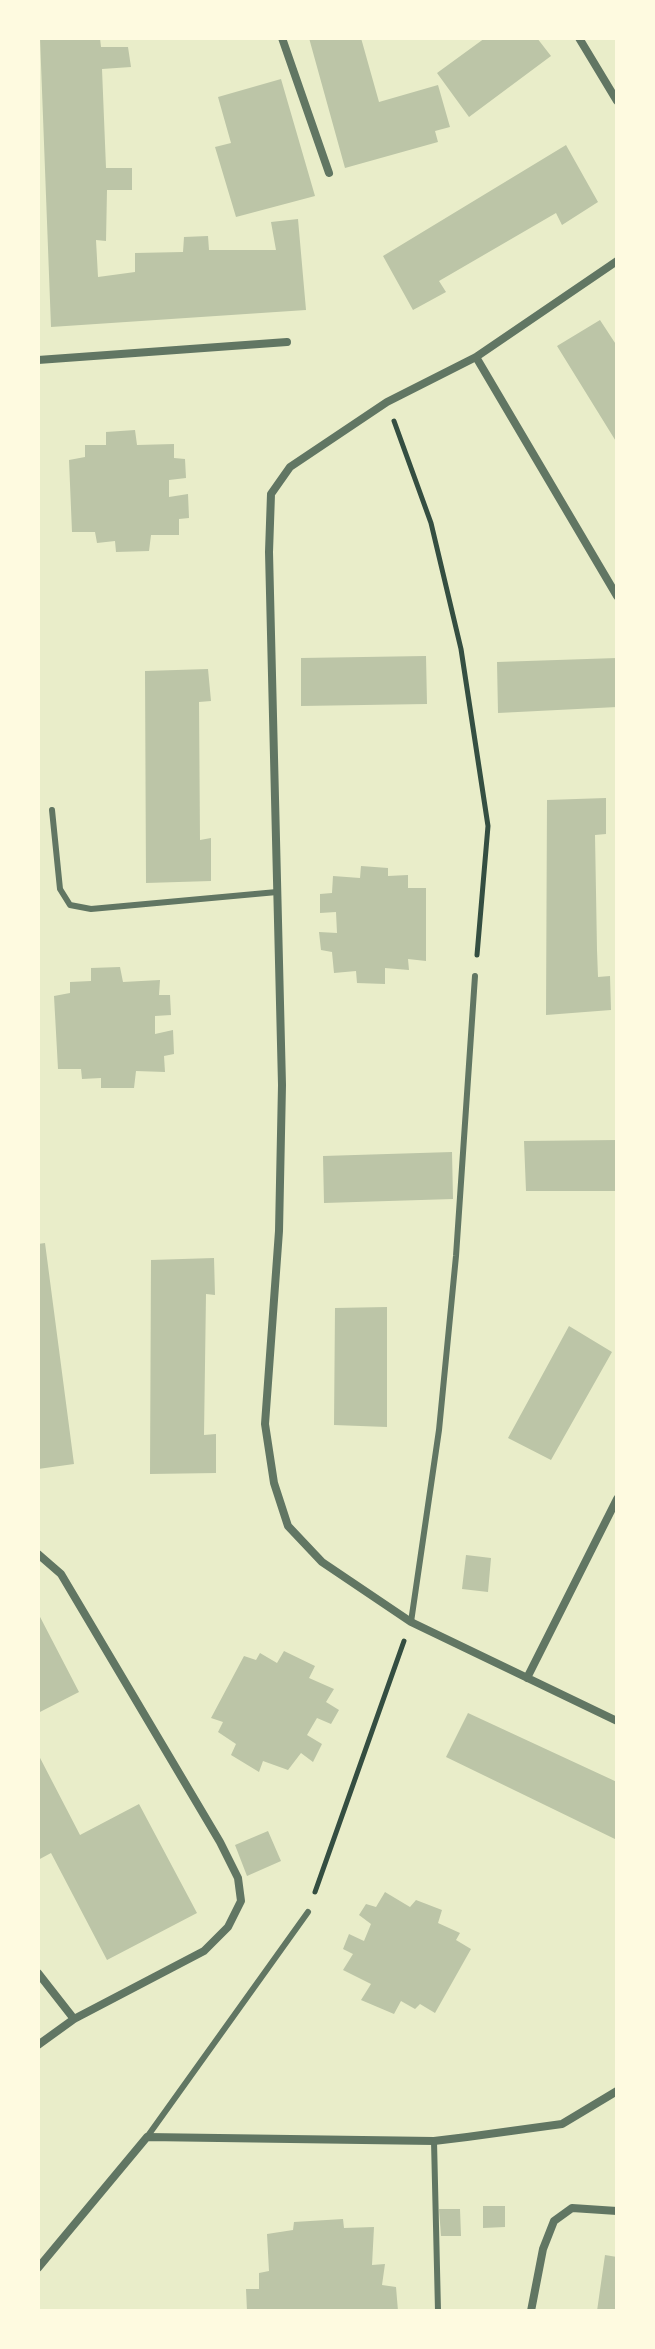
<!DOCTYPE html>
<style>
body{margin:0}
#map{position:relative;width:655px;height:2349px;overflow:hidden;background:#e9edc9;font-family:Arial,sans-serif}
canvas{display:block}
.frame{position:absolute;inset:0;border:40px solid #fefae0;pointer-events:none}
</style>
<div id="map">
<canvas width="655" height="2349"></canvas>
<div class="frame"></div>
</div>
<script>
const ctx = document.querySelector('canvas').getContext('2d');
ctx.lineJoin = 'round';
function paint(path, color) {
  ctx.fillStyle = color;
  ctx.fill(path, 'evenodd');
}
function poly(rows) {
  const path = new Path2D();
  for (const r of rows) {
    path.moveTo(r[0], r[1]);
    for (let i = 2; i < r.length; i += 2) path.lineTo(r[i], r[i + 1]);
  }
  return path;
}
function stroke(path, color, width, dash) {
  ctx.strokeStyle = color;
  ctx.lineWidth = width;
  ctx.lineCap = dash ? 'butt' : 'round';
  ctx.setLineDash(dash || []);
  ctx.stroke(path);
}
const building = poly([
 [40,38,100,38,101,47,128,47,131,67,102,69,106,168,132,168,132,190,107,190,106,241,96,240,98,277,135,272,135,253,183,252,184,237,208,236,209,250,276,250,271,222,298,219,306,310,51,327],
 [309,38,361,38,379,102,438,85,450,127,435,131,438,142,345,168],
 [485,38,537,38,551,56,469,117,437,73],
 [281,79,315,196,236,217,215,147,231,143,218,97],
 [566,145,598,202,562,225,556,213,439,281,446,292,413,310,383,256],
 [600,320,617,346,617,443,557,346],
 [135,430,137,445,174,444,174,458,185,459,186,478,169,480,169,497,188,494,189,518,179,519,179,535,151,535,149,551,116,552,115,541,97,543,95,532,72,532,69,460,85,457,85,445,106,445,106,432],
 [426,656,427,704,301,706,301,658],
 [617,658,617,707,498,713,497,662],
 [208,669,211,701,199,702,200,840,211,838,211,881,146,883,145,671],
 [606,798,606,834,595,835,597,950,598,977,610,976,611,1010,546,1015,547,800],
 [361,866,388,868,388,876,408,875,408,888,426,888,426,961,408,959,409,970,385,968,385,984,357,983,356,971,334,973,332,952,321,950,319,932,337,933,336,912,320,913,320,894,332,893,333,876,360,878],
 [120,967,123,982,160,980,159,995,170,995,171,1015,155,1016,155,1034,173,1030,174,1054,164,1056,165,1072,136,1071,134,1088,101,1088,101,1078,82,1079,81,1069,58,1069,54,996,70,993,70,982,91,981,91,968],
 [617,1140,617,1191,526,1191,524,1141],
 [452,1152,453,1199,324,1203,323,1156],
 [45,1243,74,1464,38,1469,38,1244],
 [214,1258,215,1295,206,1294,204,1435,216,1434,216,1473,150,1474,151,1260],
 [387,1307,387,1427,334,1425,335,1308],
 [569,1326,612,1352,551,1460,508,1438],
 [466,1555,491,1558,488,1592,462,1589],
 [38,1613,79,1692,38,1713],
 [284,1651,315,1666,309,1678,334,1689,326,1702,339,1710,331,1724,317,1718,307,1735,322,1744,313,1762,301,1753,288,1770,263,1761,259,1772,231,1755,236,1744,218,1732,223,1722,211,1718,244,1656,256,1660,260,1653,277,1663],
 [468,1713,617,1782,617,1840,446,1757],
 [38,1754,80,1835,139,1804,197,1913,107,1960,51,1853,38,1860],
 [268,1831,281,1861,247,1876,235,1845],
 [385,1892,410,1907,416,1900,442,1910,438,1923,460,1933,456,1940,471,1949,435,2013,420,2004,415,2009,401,2001,394,2014,361,2000,371,1984,343,1970,353,1954,343,1949,349,1934,364,1941,371,1924,359,1915,366,1904,376,1907],
 [483,2206,505,2206,505,2227,483,2228],
 [439,2209,460,2209,461,2236,441,2236],
 [343,2219,344,2228,374,2227,372,2265,385,2264,382,2285,396,2287,398,2311,247,2311,246,2289,259,2289,259,2273,269,2271,267,2234,293,2230,294,2222],
 [605,2255,617,2257,617,2311,597,2311]
]);
const path = poly([
 [394,421,431,523,461,649,488,826,477,955],
 [315,1892,404,1641]
]);
const service = poly([
 [52,810,60,889,70,905,91,909,277,892],
 [411,1622,439,1430,456,1256,475,976],
 [147,2137,308,1912],
 [434,2141,438,2311]
]);
const minor = poly([
 [282,38,329,173],
 [579,38,617,101],
 [617,261,476,357,387,402,290,467,271,494,269,552,282,1085,279,1231,265,1424,274,1483,288,1526,322,1562,411,1622,617,1721],
 [476,357,617,596],
 [38,360,287,342],
 [38,1554,61,1574,220,1842,238,1878,241,1901,228,1927,204,1951,74,2019,38,2045],
 [527,1678,617,1499],
 [38,1973,74,2019],
 [38,2268,147,2137,434,2141,467,2137,562,2124,617,2091],
 [531,2311,543,2249,554,2221,572,2208,617,2211]
]);
paint(building, '#bcc5a7');
stroke(path, '#344e41', 5);
stroke(service, '#617663', 6);
stroke(minor, '#617663', 8);
</script>
